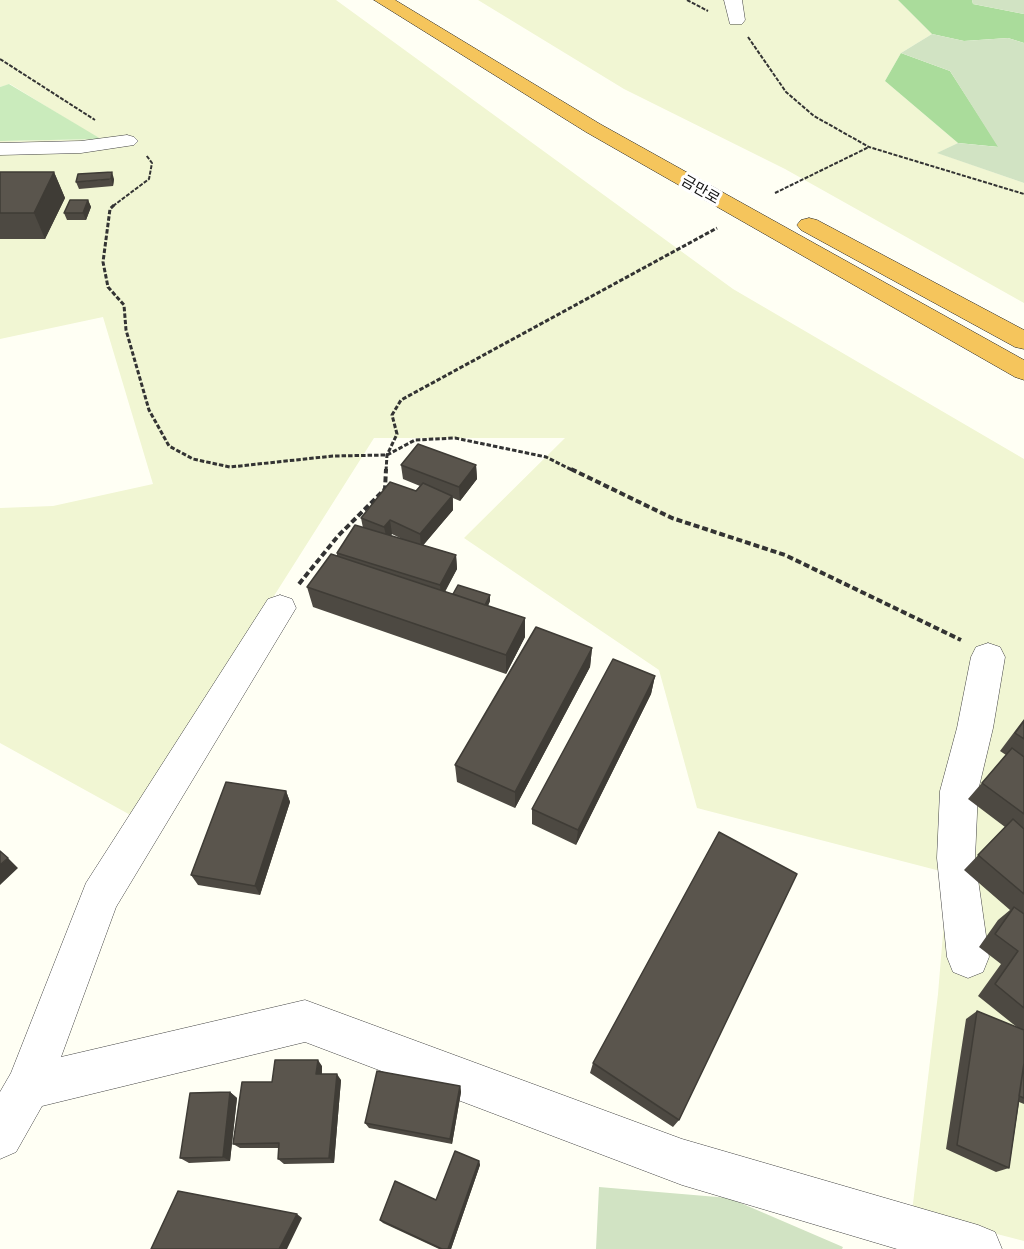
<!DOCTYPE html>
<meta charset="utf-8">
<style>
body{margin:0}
canvas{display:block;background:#fffff4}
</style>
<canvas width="1024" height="1249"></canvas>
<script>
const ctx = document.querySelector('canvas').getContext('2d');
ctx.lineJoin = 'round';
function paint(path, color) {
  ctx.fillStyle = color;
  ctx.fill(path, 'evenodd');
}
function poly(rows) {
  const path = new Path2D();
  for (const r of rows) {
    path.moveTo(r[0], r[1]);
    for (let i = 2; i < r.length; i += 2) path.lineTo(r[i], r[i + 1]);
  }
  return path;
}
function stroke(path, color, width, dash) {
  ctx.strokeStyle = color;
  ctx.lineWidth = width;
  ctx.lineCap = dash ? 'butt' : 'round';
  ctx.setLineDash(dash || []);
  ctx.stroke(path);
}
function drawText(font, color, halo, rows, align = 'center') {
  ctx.font = font + ' Georgia,"Noto Sans KR",serif';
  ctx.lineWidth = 6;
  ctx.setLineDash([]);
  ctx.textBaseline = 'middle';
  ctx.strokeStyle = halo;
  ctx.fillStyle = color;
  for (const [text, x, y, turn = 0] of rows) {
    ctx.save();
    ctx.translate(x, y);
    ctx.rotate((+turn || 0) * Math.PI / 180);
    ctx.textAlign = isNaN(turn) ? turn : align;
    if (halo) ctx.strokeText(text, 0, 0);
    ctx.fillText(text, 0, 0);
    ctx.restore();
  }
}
const farmland = poly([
 [0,0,336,0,733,289,1024,459,1024,1241,912,1212,938,994,948,873,697,808,659,670,464,538,565,438,374,438,134,817,0,743,0,508,53,506,153,484,103,317,0,339,0,141,99,139,10,84,0,87],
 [478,0,898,0,932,34,901,53,885,81,958,143,938,153,1024,183,1024,303,785,169,624,89]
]);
const green = poly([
 [9,84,101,139,0,141,0,87]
]);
const forest = poly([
 [898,0,972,0,973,4,1024,14,1024,43,1008,38,964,41,932,34],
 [901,53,950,71,999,147,958,143,885,81]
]);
const cemetery = poly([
 [972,0,1024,0,1024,14,973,4],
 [932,34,964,41,1008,38,1024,43,1024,183,937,153,958,143,998,147,950,71,901,53],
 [599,1187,729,1198,843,1247,842,1249,596,1249]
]);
const pathFar2 = poly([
 [687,0,708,11],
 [748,37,786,92,814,116,869,147,1024,194],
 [0,59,95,120],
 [775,193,869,147],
 [113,206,149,179,152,163,146,155]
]);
const pathFar1 = poly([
 [114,205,110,209,103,262,108,287,124,305,126,330,149,410,169,446,193,459,230,467,333,456,387,455,415,440,455,438,546,457,574,471],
 [386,471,387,455,397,434,392,415,401,400,717,228]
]);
const path = poly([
 [571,469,672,518,785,555,961,640],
 [299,584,338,536,385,489,386,469]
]);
const minor = poly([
 [724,0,742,0,745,20,742,24,730,24,724,0],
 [127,135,134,137,138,141,134,145,81,153,0,155,0,143,81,141,127,135],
 [280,595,292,599,296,608,116,907,61,1057,305,1000,682,1139,978,1225,995,1232,1002,1249,897,1249,682,1185,305,1042,42,1106,16,1152,0,1159,0,1092,11,1073,86,883,268,599,280,595],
 [988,643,1000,647,1005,657,993,728,978,791,975,858,989,957,983,972,968,978,953,972,947,957,937,858,940,791,957,728,971,657,976,647,988,643]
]);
const highway = poly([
 [374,0,395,0,600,124,1024,360,1024,380,1015,377,586,132,374,0],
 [809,218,817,220,1024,330,1024,349,1015,347,801,230,797,225,801,220,809,218]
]);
const wall = poly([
 [0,172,54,172,65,198,45,239,0,239],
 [114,179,113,186,79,189,76,182],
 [88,200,91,207,86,220,67,220,64,213],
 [401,465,476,465,477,479,460,501,453,498,453,510,423,545,456,555,457,569,445,592,453,594,490,595,490,601,488,606,525,618,525,637,506,674,313,607,307,587,337,556,337,553,363,528,361,518,416,491,420,486,403,479],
 [392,534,404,540,390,536],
 [592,648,590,667,515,808,457,782,455,765],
 [655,676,651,694,576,845,532,824,532,809],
 [1024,719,1024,1104,1019,1102,1009,1168,996,1172,946,1149,966,1019,977,1011,1018,1028,978,996,1001,964,979,947,998,920,1010,910,964,870,1005,827,968,799,1006,755,1000,751],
 [286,791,290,802,260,895,198,885,191,875],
 [593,1063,679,1120,673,1127,590,1073],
 [322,1066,322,1074,341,1080,334,1163,284,1164,278,1159,279,1148,240,1148,233,1144,272,1082],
 [460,1086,461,1092,452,1144,369,1128,365,1123],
 [230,1092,237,1098,230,1161,189,1163,180,1158],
 [479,1161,480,1165,451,1249,439,1249,383,1223,380,1220,436,1200]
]);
const shadedWall = poly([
 [54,172,65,198,45,239,34,213],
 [112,172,114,179,113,186,111,179],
 [88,200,91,207,86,220,83,213],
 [476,465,477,479,460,501,459,487],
 [452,496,453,510,421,548,420,534],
 [390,520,392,534,387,540,384,527],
 [456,555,457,569,441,598,440,585],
 [490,595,490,601,483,616,483,609],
 [525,618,525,637,506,674,506,655],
 [592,648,590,667,515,808,515,792],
 [655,676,651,694,576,845,578,830],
 [286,791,290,802,260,895,255,886],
 [8,858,18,868,0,885,0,865],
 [318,1060,322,1066,321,1080,316,1074],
 [337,1074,341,1080,334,1163,329,1158],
 [460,1086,461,1092,452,1144,450,1139],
 [230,1092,237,1098,230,1161,223,1157],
 [479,1161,480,1165,451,1249,448,1249],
 [297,1214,302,1218,287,1249,279,1249]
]);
const building = poly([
 [0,172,54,172,34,213,0,213,0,172],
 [112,172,111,179,76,182,78,174,112,172],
 [70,200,88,200,83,213,64,213,70,200],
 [418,444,476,465,459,487,401,465,418,444],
 [390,482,416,491,423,483,452,496,420,534,390,520,384,527,361,518,390,482],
 [355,525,456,555,440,585,337,553,355,525],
 [331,554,525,618,506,655,307,587,331,554],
 [458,585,490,595,485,605,453,594,458,585],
 [536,627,592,648,515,792,455,765,536,627],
 [613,659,655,676,578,830,532,809,613,659],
 [1024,721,1024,739,1015,733,1024,721],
 [1012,748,1024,757,1024,814,982,783,1012,748],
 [226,782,286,791,255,886,191,875,226,782],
 [1013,819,1024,829,1024,894,978,855,1013,819],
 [719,832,797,874,679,1120,593,1063,719,832],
 [0,851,8,858,0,865,0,851],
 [1014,907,1024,914,1024,1008,995,984,1018,951,995,934,1014,907],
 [977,1011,1024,1030,1024,1063,1009,1168,957,1145,977,1011],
 [275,1060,318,1060,316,1074,337,1074,329,1158,278,1159,279,1143,233,1144,242,1082,272,1082,275,1060],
 [1024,1063,1024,1098,1019,1096,1024,1063],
 [377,1071,460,1086,450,1139,365,1123,377,1071],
 [230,1092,223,1157,180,1158,190,1093,230,1092],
 [455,1151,479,1161,448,1249,442,1249,380,1220,395,1181,436,1200,455,1151],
 [178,1191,297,1214,279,1249,151,1249,178,1191]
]);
const farStreetnames = [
 ["금만로",701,189,30]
];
paint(farmland, '#f1f6d3');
paint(green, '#caebbc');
paint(forest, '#aadc9b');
paint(cemetery, '#d1e3c3');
stroke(minor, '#444', 1);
stroke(highway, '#222', 1);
stroke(pathFar2, '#333', 2, [4, 1.5]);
stroke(pathFar1, '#333', 3, [4.5, 2]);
stroke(path, '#333', 4, [6, 3]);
paint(minor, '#fff');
paint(highway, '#f5c55c');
paint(wall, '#4d4942');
paint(shadedWall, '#3f3c36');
paint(building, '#5a554d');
stroke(building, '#3f3c36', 1.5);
drawText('15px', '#111', '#fff', farStreetnames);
</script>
